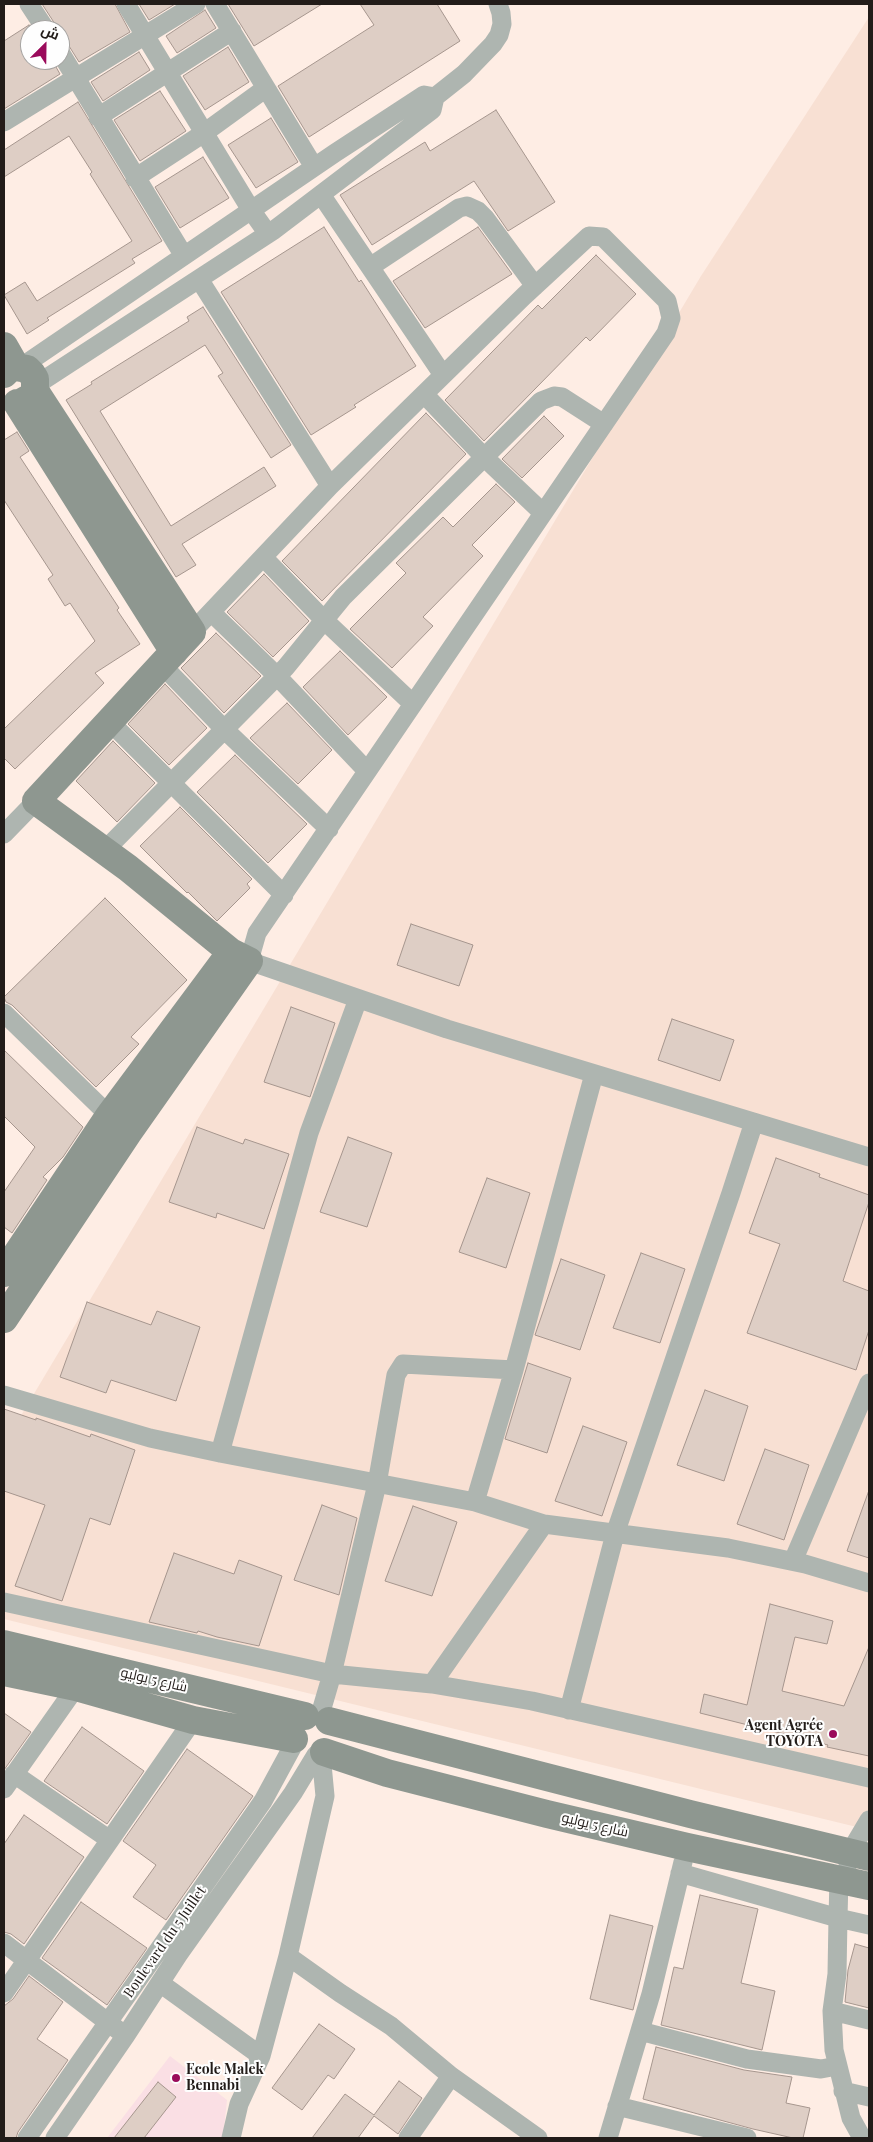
<!DOCTYPE html>
<meta charset="utf-8">
<style>
body{margin:0}
#map{position:relative;width:873px;height:2142px;overflow:hidden;background:#feede4;font-family:"Playfair Display",Cairo,serif}
canvas{display:block}
.frame{position:absolute;inset:0;border:5px solid #221c19;pointer-events:none}
.north{position:absolute;left:20px;top:20px;width:50px;height:50px;box-sizing:border-box;background:#fefefe;border:1px solid #a6a4a2;border-radius:50%;rotate:23deg;font-size:14px;font-weight:700;line-height:20px;text-align:center;color:#221c19}
.north::after{content:'';display:block;margin:auto;width:18px;height:22px;background:#9a0a5b;clip-path:polygon(50% 0,100% 100%,50% 72%,0 100%)}
</style>
<div id="map">
<canvas width="873" height="2142"></canvas>
<div class="frame"></div>
<div class="north">ش</div>
</div>
<script>
const ctx = document.querySelector('canvas').getContext('2d');
ctx.lineJoin = 'round';
function paint(path, color) {
  ctx.fillStyle = color;
  ctx.fill(path, 'evenodd');
}
function poly(rows) {
  const path = new Path2D();
  for (const r of rows) {
    path.moveTo(r[0], r[1]);
    for (let i = 2; i < r.length; i += 2) path.lineTo(r[i], r[i + 1]);
  }
  return path;
}
function stroke(path, color, width, dash) {
  ctx.strokeStyle = color;
  ctx.lineWidth = width;
  ctx.lineCap = dash ? 'butt' : 'round';
  ctx.setLineDash(dash || []);
  ctx.stroke(path);
}
function drawText(font, color, halo, rows, align = 'center') {
  ctx.font = font + ' "Playfair Display",Cairo,serif';
  ctx.lineWidth = 4;
  ctx.setLineDash([]);
  ctx.textBaseline = 'middle';
  ctx.strokeStyle = halo;
  ctx.fillStyle = color;
  for (const [text, x, y, turn = 0] of rows) {
    ctx.save();
    ctx.translate(x, y);
    ctx.rotate((+turn || 0) * Math.PI / 180);
    ctx.textAlign = isNaN(turn) ? turn : align;
    if (halo) ctx.strokeText(text, 0, 0);
    ctx.fillText(text, 0, 0);
    ctx.restore();
  }
}
const built = poly([
 [869,17,869,1830,4,1619,4,1444,701,276]
]);
const education = poly([
 [170,2056,227,2100,223,2138,107,2138]
]);
const building = poly([
 [42,4,115,4,130,32,79,62,69,46,60,41,60,30,57,30,55,24,42,4],
 [139,4,175,4,149,20,139,4],
 [228,4,322,4,254,46,228,4],
 [360,4,437,4,460,41,309,137,278,86,374,25,360,4],
 [205,10,216,28,177,53,166,36,205,10],
 [29,25,33,30,30,30,30,60,52,60,60,74,4,109,4,41,29,25],
 [228,47,249,82,205,110,183,76,228,47],
 [139,52,150,70,103,101,91,82,139,52],
 [160,91,186,131,140,161,114,120,160,91],
 [78,102,162,241,132,259,135,263,47,318,49,320,27,334,4,295,25,282,37,301,132,241,90,174,92,172,69,136,4,177,4,150,78,102],
 [496,110,555,202,508,231,474,181,372,245,340,195,425,142,430,151,496,110],
 [271,118,298,162,256,188,228,145,271,118],
 [203,157,229,198,180,228,155,187,203,157],
 [324,227,359,282,361,280,416,366,354,405,356,407,311,435,221,292,324,227],
 [478,227,512,274,425,328,393,281,478,227],
 [596,255,636,294,590,341,586,337,484,441,445,400,538,305,542,309,596,255],
 [203,307,291,445,271,458,218,376,223,373,205,345,100,411,171,526,264,467,276,486,182,544,196,565,176,577,66,400,92,384,91,382,189,321,187,317,203,307],
 [426,413,466,454,322,601,282,561,426,413],
 [544,416,564,436,522,478,502,459,544,416],
 [17,432,29,451,20,457,119,608,117,610,140,644,95,673,104,683,15,769,4,758,4,729,95,641,70,603,65,606,48,579,53,575,4,500,4,440,17,432],
 [496,484,515,502,472,545,483,556,423,617,433,626,392,668,350,629,406,573,396,563,443,517,453,527,496,484],
 [264,574,309,621,273,657,227,612,264,574],
 [216,633,261,676,224,713,181,668,216,633],
 [340,651,387,697,348,735,303,687,340,651],
 [165,684,207,728,169,765,128,724,165,684],
 [287,703,332,750,298,784,250,738,287,703],
 [113,741,155,783,117,822,76,781,113,741],
 [235,755,307,824,268,863,197,792,235,755],
 [180,807,252,879,247,884,250,888,217,921,188,892,187,893,140,846,180,807],
 [105,898,187,980,131,1037,139,1044,96,1087,12,1005,6,1002,4,997,105,898],
 [411,924,473,945,459,986,397,965,411,924],
 [291,1007,335,1023,310,1097,264,1082,291,1007],
 [672,1019,734,1040,720,1081,658,1060,672,1019],
 [4,1050,83,1127,63,1157,43,1177,47,1180,12,1233,4,1227,4,1192,35,1147,4,1116,4,1050],
 [197,1127,243,1144,245,1139,289,1154,264,1229,217,1213,216,1218,169,1202,197,1127],
 [348,1137,392,1153,367,1227,320,1212,348,1137],
 [776,1158,820,1174,819,1177,869,1195,869,1202,843,1281,869,1291,869,1330,856,1370,747,1333,780,1244,749,1233,776,1158],
 [487,1178,530,1193,506,1268,459,1252,487,1178],
 [641,1253,685,1269,660,1343,613,1328,641,1253],
 [561,1259,605,1275,580,1350,535,1335,561,1259],
 [87,1302,151,1325,157,1311,200,1327,176,1401,111,1380,106,1393,60,1377,87,1302],
 [528,1363,571,1378,547,1453,505,1439,528,1363],
 [705,1390,748,1406,724,1481,677,1465,705,1390],
 [4,1409,36,1420,36,1418,90,1437,91,1434,135,1450,110,1525,90,1518,62,1601,15,1586,45,1505,4,1491,4,1409],
 [583,1426,627,1442,602,1516,555,1501,583,1426],
 [765,1449,809,1465,784,1540,737,1524,765,1449],
 [868,1493,869,1494,869,1558,847,1551,868,1493],
 [322,1505,357,1518,339,1595,294,1580,322,1505],
 [413,1506,457,1522,432,1596,385,1581,413,1506],
 [174,1553,234,1574,239,1560,282,1576,259,1646,217,1637,198,1631,197,1633,149,1622,174,1553],
 [770,1604,833,1621,827,1644,795,1637,782,1691,844,1706,869,1647,869,1756,827,1747,828,1745,700,1713,704,1694,747,1705,770,1604],
 [4,1713,31,1732,4,1770,4,1713],
 [82,1727,144,1771,107,1824,44,1781,82,1727],
 [187,1749,253,1796,166,1920,133,1897,156,1865,123,1841,187,1749],
 [24,1815,84,1857,24,1944,11,1934,4,1932,4,1844,24,1815],
 [700,1895,758,1909,741,1983,775,1991,762,2050,661,2025,674,1967,683,1969,700,1895],
 [81,1902,147,1948,107,2005,42,1958,81,1902],
 [610,1915,653,1926,633,2010,590,1999,610,1915],
 [855,1944,869,1948,869,2008,845,2002,848,1970,855,1944],
 [29,1976,63,2002,37,2039,68,2060,18,2132,16,2138,4,2138,4,2006,13,1999,29,1976],
 [319,2024,355,2049,334,2079,328,2075,302,2110,272,2088,319,2024],
 [656,2047,744,2070,792,2077,786,2103,810,2108,803,2138,793,2138,753,2129,643,2099,656,2047],
 [399,2081,422,2098,398,2134,374,2116,358,2138,312,2138,345,2094,374,2115,399,2081],
 [158,2082,176,2097,144,2138,114,2138,158,2082]
]);
const street = poly([
 [29,4,46,30],
 [126,4,251,210,268,234],
 [215,4,314,167],
 [60,52,184,256],
 [98,117,232,31],
 [4,122,196,4],
 [135,178,204,133,266,88],
 [322,196,443,375],
 [370,267,459,208,467,206,478,211,485,218,535,286],
 [199,279,330,486],
 [21,367,335,153,424,95,435,97],
 [36,385,274,230,432,110,435,97,464,74,493,44,499,35,502,24,501,13,498,4],
 [424,394,484,457,543,513],
 [263,557,324,620,413,704],
 [211,612,277,676,367,771],
 [192,632,330,486,524,296,589,236,603,237,667,301,671,318,666,333,257,933,249,961,447,1029,869,1157],
 [162,665,225,730,329,829],
 [110,722,284,895],
 [4,834,36,801],
 [104,851,286,667,343,597,541,401,554,396,562,397,604,424],
 [4,1013,118,1124],
 [4,1395,150,1438,220,1453,475,1502,544,1524,728,1548,805,1564,869,1583],
 [220,1453,309,1133,358,999],
 [475,1502,514,1370,594,1074],
 [793,1561,869,1383],
 [4,1602,332,1674,432,1684,532,1701,869,1778],
 [432,1684,544,1524],
 [569,1710,615,1534,731,1193,754,1122],
 [320,1715,332,1674,377,1484,396,1375,403,1364,514,1370],
 [14,1774,110,1840],
 [4,1789,76,1687],
 [848,1864,850,1852,869,1820],
 [680,1873,838,1918,837,1974,832,2011,834,2050,851,2118,862,2138],
 [839,1878,838,1918,869,1925],
 [4,1943,118,2030],
 [288,1956,325,1796,321,1754],
 [160,1983,261,2056,239,2104,231,2138],
 [4,1993,193,1720],
 [832,2011,869,2020],
 [640,2031,747,2059,821,2069,837,2066],
 [261,2056,288,1956,340,1993,391,2026,451,2076,538,2138],
 [843,2091,869,2097],
 [617,2106,747,2138],
 [27,2138,263,1801,295,1742],
 [55,2138,126,2035,178,1955,293,1793,316,1755],
 [408,2138,451,2076],
 [608,2138,651,1994,683,1862]
]);
const secondary = poly([
 [4,346,16,367],
 [4,374,9,369,16,367,27,369,32,374,35,379,35,391,31,397,22,402],
 [17,403,174,652],
 [4,1273,109,1116,231,952],
 [4,1319,128,1133,249,961,231,952,128,868,36,801,192,632,35,391],
 [4,1644,305,1716],
 [4,1672,76,1687,193,1720,294,1739],
 [329,1721,690,1814,869,1857],
 [324,1752,387,1773,547,1814,687,1847,869,1886]
]);
const markers = [
 [833,1734,5,"#9a0a5b"],
 [176,2078,5,"#9a0a5b"]
];
const streetNames = [
 ["شارع 5 يوليو",154,1680,13],
 ["شارع 5 يوليو",595,1825,13],
 ["Boulevard du 5 Juillet",165,1942,-55]
];
const poiNames = [
 ["Agent Agrée",823,1726],
 ["TOYOTA",823,1742],
 ["Ecole Malek",186,2070,"left"],
 ["Bennabi",186,2086,"left"]
];
paint(built, '#f8e0d3');
paint(education, '#fadfe4');
paint(building, '#decec5');
stroke(building, '#a6968e', 1);
stroke(street, '#aeb5b0', 19);
stroke(secondary, '#8e9790', 28);
for (const [x, y, r, color] of markers) {
  const dot = new Path2D();
  dot.arc(x, y, r, 0, 2 * Math.PI);
  ctx.fillStyle = color;
  ctx.fill(dot);
  stroke(dot, '#fefefe', 2);
}
drawText('14px', '#221c19', '#fefefe', streetNames);
drawText('bold 14px', '#221c19', '#fefefe', poiNames, 'right');
</script>
